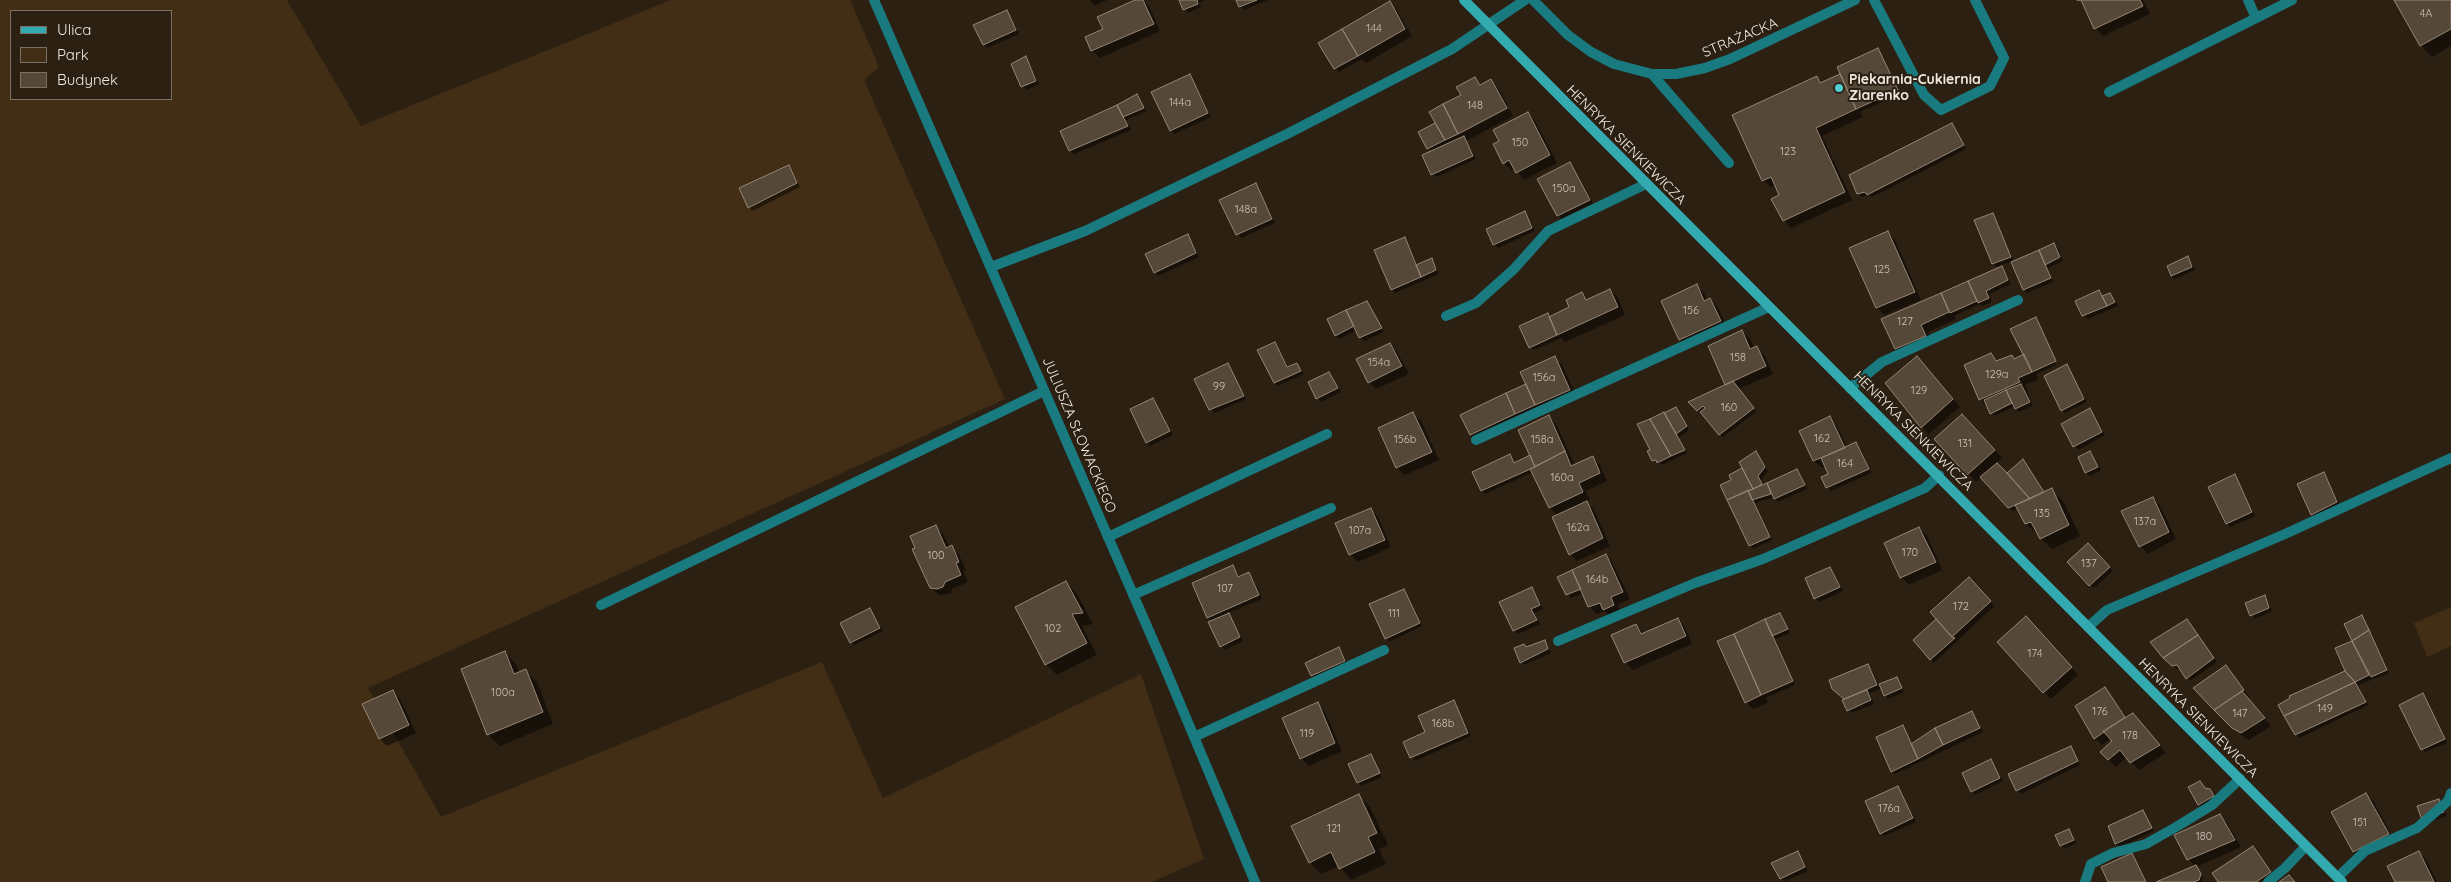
<!DOCTYPE html>
<meta charset="utf-8">
<style>
body{margin:0}
#map{position:relative;width:2451px;height:882px;overflow:hidden;background:#2c2012;font-family:Quicksand,sans-serif}
canvas{display:block}
.legend{position:absolute;left:10px;top:10px;width:162px;height:90px;box-sizing:border-box;background:#2c2012;border:1px solid #7b7064;margin:0;padding:6px 9px;list-style:none;font-size:15px;color:#f1e9e0}
.legend li{display:flex;align-items:center;gap:10px;height:25px}
.legend b{width:25px;border:1px solid #7b7064}
</style>
<div id="map">
<canvas width="2451" height="882"></canvas>
<ul class="legend">
<li><b style="height:6px;background:#33aab0"></b>Ulica</li>
<li><b style="height:14px;background:#412e15"></b>Park</li>
<li><b style="height:14px;background:#554839"></b>Budynek</li>
</ul>
</div>
<script>
const ctx = document.querySelector('canvas').getContext('2d');
ctx.lineJoin = 'round';
function paint(path, color) {
  ctx.fillStyle = color;
  ctx.fill(path, 'evenodd');
}
function poly(rows) {
  const path = new Path2D();
  for (const r of rows) {
    path.moveTo(r[0], r[1]);
    for (let i = 2; i < r.length; i += 2) path.lineTo(r[i], r[i + 1]);
  }
  return path;
}
function stroke(path, color, width, dash) {
  ctx.strokeStyle = color;
  ctx.lineWidth = width;
  ctx.lineCap = dash ? 'butt' : 'round';
  ctx.setLineDash(dash || []);
  ctx.stroke(path);
}
function drawText(font, color, halo, rows, align = 'center') {
  ctx.font = font + ' Quicksand,sans-serif';
  ctx.lineWidth = 4;
  ctx.setLineDash([]);
  ctx.textBaseline = 'middle';
  ctx.strokeStyle = halo;
  ctx.fillStyle = color;
  for (const [text, x, y, turn = 0] of rows) {
    ctx.save();
    ctx.translate(x, y);
    ctx.rotate((+turn || 0) * Math.PI / 180);
    ctx.textAlign = isNaN(turn) ? turn : align;
    if (halo) ctx.strokeText(text, 0, 0);
    ctx.fillText(text, 0, 0);
    ctx.restore();
  }
}
const green = poly([
 [0,0,287,0,361,126,671,0,850,0,879,67,864,80,1005,399,368,688,441,817,822,662,883,798,1141,674,1204,859,1152,882,0,882],
 [11,11,171,11,171,99,11,99],
 [2451,607,2451,646,2427,657,2414,623]
]);
const shadow = poly([
 [1090,0,1107,0,1094,6],
 [1139,0,1143,0,1149,6,1160,31,1100,58,1092,50,1104,30],
 [1180,0,1206,0,1199,3,1201,7,1188,13],
 [1237,0,1268,0,1244,10],
 [2079,0,2143,0,2150,14,2103,36,2096,28,2086,7],
 [2395,0,2451,0,2451,46,2432,57,2421,45],
 [1390,3,1397,11,1412,36,1366,63,1362,59,1339,72,1320,43],
 [1006,11,1019,34,987,48,984,44],
 [1878,49,1900,94,1860,112,1863,117,1822,136,1852,200,1791,228,1784,220,1781,196,1776,185,1771,187,1763,180,1816,77,1823,84,1840,76,1844,80],
 [1026,58,1039,84,1026,90,1012,64],
 [1190,75,1211,117,1174,134,1171,130],
 [1475,78,1482,85,1491,80,1498,88,1508,106,1460,131,1460,134,1509,109,1513,116,1466,141,1476,159,1436,177,1432,174,1432,152,1420,132,1437,123],
 [1137,96,1146,111,1126,120,1131,130,1074,154,1070,150,1062,132],
 [1528,113,1535,121,1557,163,1524,180,1515,169,1512,170,1504,163,1500,142],
 [1951,124,1966,149,1872,197,1869,195,1862,197,1858,193],
 [1570,164,1593,203,1562,219,1558,215],
 [789,167,800,187,752,211,749,207],
 [1256,185,1275,223,1241,238,1221,201],
 [1525,213,1535,231,1498,248,1494,244],
 [1992,215,2014,262,2054,245,2058,248,2063,261,2048,268,2053,282,2027,293,2012,261,1997,267,1993,263],
 [1887,232,1895,240,1921,300,1885,315,1877,308,1851,249],
 [1187,236,1199,257,1158,276,1155,272],
 [1404,239,1418,266,1431,259,1439,274,1395,293,1392,289],
 [2187,257,2195,270,2175,279,2172,276],
 [2002,267,2011,284,1989,294,1992,302,1982,306,1980,304,1954,316,1956,319,1928,332,1933,343,1904,356,1896,349,1883,320],
 [1696,285,1704,293,1708,301,1710,300,1718,307,1728,329,1687,347,1680,340],
 [1610,290,1618,298,1625,315,1565,342,1561,338,1534,350,1530,347,1547,314,1551,318,1571,308,1582,294,1589,300],
 [2099,291,2104,297,2110,294,2118,306,2087,319,2077,301],
 [1367,302,1384,332,1364,341,1357,330,1339,339,1336,335],
 [2036,321,2056,365,2036,374,2038,380,2025,385,2033,406,2019,412,2015,406,1994,416,1980,399,1991,354,1998,362,2011,356,2015,360,2025,355],
 [1742,331,1750,339,1754,348,1756,347,1764,355,1773,374,1737,390,1756,412,1723,437,1690,402,1727,385],
 [1275,344,1289,368,1297,364,1304,374,1278,386,1275,383],
 [1390,344,1397,352,1409,374,1376,389,1369,382],
 [1554,358,1562,365,1577,397,1474,438,1471,434,1527,385],
 [1228,365,1246,399,1214,413,1196,380],
 [1924,365,1960,407,1929,434,1922,427],
 [2066,366,2087,402,2065,413,2062,410],
 [1329,373,1341,392,1321,402,1317,398],
 [1153,399,1173,435,1150,446,1147,442],
 [1676,409,1689,430,1678,438,1687,453,1662,465,1659,463,1657,464,1649,452],
 [2089,410,2105,435,2078,450,2062,424],
 [1413,414,1421,421,1439,460,1405,475,1397,468],
 [1549,417,1556,424,1575,466,1593,457,1600,465,1607,481,1586,491,1590,500,1586,502,1594,510,1610,546,1577,561,1570,554,1558,516,1550,508,1533,472,1485,494,1482,490,1510,456,1516,464,1529,456],
 [1829,418,1837,426,1847,447,1856,444,1860,447,1871,473,1831,491,1827,487,1830,474,1826,466,1822,468,1814,461,1800,432],
 [1970,423,2002,458,1996,464,2007,475,2026,464,2045,493,2051,490,2063,501,2080,536,2052,549,2026,524,2018,509,2013,511,1981,477,1976,482,1936,439],
 [1756,452,1768,471,1761,480,1763,485,1797,470,1807,489,1778,502,1774,497,1755,503,1772,540,1753,549,1750,545,1730,475,1744,469],
 [2090,452,2101,470,2090,476,2086,472],
 [2324,474,2340,506,2315,517,2312,514],
 [2235,476,2255,516,2230,527,2210,487],
 [2153,498,2160,506,2176,539,2148,554,2140,546],
 [1370,509,1378,517,1391,547,1358,562,1350,554],
 [935,526,943,534,950,548,959,555,966,570,963,571,968,582,952,589,951,594,939,595,931,588],
 [1919,528,1927,536,1942,570,1909,585,1901,577],
 [2088,545,2113,571,2094,588,2069,562],
 [1605,556,1613,564,1630,599,1618,604,1621,613,1611,617,1605,611,1597,614,1589,607,1583,593,1571,598,1559,577],
 [1232,566,1240,578,1248,574,1252,577,1262,599,1228,613,1243,641,1224,650,1221,646,1213,622,1208,617],
 [1830,568,1843,591,1819,602,1815,598],
 [1969,579,1994,606,1934,663,1915,640,1938,619],
 [1066,582,1077,594,1093,624,1082,626,1097,655,1057,675,1046,664],
 [1532,588,1543,609,1534,613,1540,624,1518,634,1514,630],
 [1404,590,1422,626,1389,642,1386,638],
 [2265,596,2272,611,2255,619,2247,604],
 [870,609,883,631,854,645,851,642],
 [1780,614,1790,633,1775,639,1795,685,1766,698,1768,703,1753,709,1746,702],
 [2362,617,2389,673,2358,685,2368,705,2299,738,2296,734,2346,672,2337,649,2354,641],
 [1677,620,1685,627,1692,644,1633,670,1625,662,1636,625,1644,634],
 [2186,620,2217,662,2190,681,2180,668,2177,669,2164,657],
 [2034,625,2078,675,2051,699,2044,692],
 [1544,641,1551,653,1524,665,1521,662,1527,648],
 [1339,649,1348,664,1315,679,1312,675],
 [504,653,516,664,519,673,525,671,537,682,553,724,500,746,488,734],
 [1868,665,1879,686,1897,679,1904,692,1888,699,1882,688,1870,693,1874,704,1851,713,1848,710,1846,700,1837,692],
 [2226,666,2250,698,2248,699,2271,726,2249,740,2241,735,2195,688],
 [2105,689,2127,718,2140,722,2166,753,2139,770,2127,757,2116,767,2102,752,2114,742,2111,738,2102,745,2095,738],
 [393,692,400,699,416,733,387,746,380,739],
 [2423,695,2447,743,2425,752,2422,749],
 [1454,702,1471,736,1415,761,1404,742,1427,732],
 [1317,704,1325,712,1342,751,1309,766,1301,758],
 [1972,713,1983,732,1895,774,1892,771,1903,727,1912,745],
 [2071,748,2080,765,2021,794,2017,790],
 [1370,755,1382,777,1361,786,1358,782],
 [1991,760,2003,781,1975,795,1972,791],
 [2200,782,2216,800,2203,808,2190,787],
 [1898,787,1916,822,1884,836,1881,833],
 [2366,795,2374,802,2395,842,2361,859,2354,852,2332,813],
 [1359,796,1370,807,1388,845,1379,849,1386,864,1351,880,1339,866,1321,874,1310,862],
 [2442,804,2447,816,2427,823],
 [2142,811,2154,831,2120,847,2116,843],
 [2219,815,2227,823,2241,847,2196,867,2203,878,2202,882,2159,882,2195,866,2188,859],
 [2069,830,2076,843,2065,849,2061,845],
 [2252,848,2277,880,2219,882],
 [2419,852,2426,860,2437,882,2397,882],
 [1798,853,1808,871,1785,881,1781,878],
 [2132,854,2147,882,2110,882]
]);
const building = poly([
 [1135,0,1143,0,1154,24,1091,51,1085,37,1103,29,1097,17,1135,0],
 [1179,0,1197,0,1198,4,1183,10,1179,0],
 [1236,0,1257,0,1239,7,1236,0],
 [2077,0,2140,0,2143,6,2094,29,2081,0,2077,0],
 [2394,0,2451,0,2451,29,2420,46,2394,0],
 [1390,1,1405,29,1358,56,1342,29,1390,1],
 [1007,10,1016,30,983,45,973,25,1007,10],
 [1342,29,1358,56,1334,69,1318,43,1342,29],
 [1878,48,1898,90,1856,109,1837,67,1878,48],
 [1026,56,1036,81,1021,87,1011,64,1026,56],
 [1190,74,1208,113,1170,131,1151,92,1190,74],
 [1840,74,1856,109,1816,128,1845,192,1783,221,1771,199,1779,195,1771,177,1762,181,1732,115,1817,76,1820,83,1840,74],
 [1475,77,1480,85,1491,79,1507,108,1458,134,1443,104,1461,95,1456,87,1475,77],
 [1137,94,1144,108,1123,117,1117,105,1137,94],
 [1443,104,1458,134,1445,140,1429,112,1443,104],
 [1117,105,1128,126,1069,151,1060,131,1117,105],
 [1528,112,1550,155,1516,173,1509,160,1503,164,1493,144,1499,141,1493,130,1528,112],
 [1435,123,1445,140,1427,149,1418,132,1435,123],
 [1952,123,1964,145,1867,195,1865,192,1857,194,1849,175,1952,123],
 [1464,136,1473,156,1431,175,1422,155,1464,136],
 [1570,162,1590,200,1557,216,1537,179,1570,162],
 [789,165,797,183,748,208,739,188,789,165],
 [1256,183,1272,219,1236,235,1219,200,1256,183],
 [1525,211,1532,228,1493,245,1486,229,1525,211],
 [1993,213,2011,257,1992,264,1974,220,1993,213],
 [1888,231,1915,292,1876,308,1849,248,1888,231],
 [1188,234,1196,253,1154,273,1145,254,1188,234],
 [1405,237,1421,277,1391,290,1374,250,1405,237],
 [2054,243,2060,257,2045,265,2039,250,2054,243],
 [2039,250,2051,278,2023,290,2011,262,2039,250],
 [2188,256,2192,267,2171,276,2167,266,2188,256],
 [1432,258,1436,270,1421,277,1416,265,1432,258],
 [2002,266,2008,280,1986,291,1989,298,1978,303,1968,281,2002,266],
 [1968,281,1977,301,1950,313,1941,293,1968,281],
 [1697,284,1704,301,1710,298,1721,321,1679,340,1661,301,1697,284],
 [1610,289,1618,307,1557,335,1549,317,1569,307,1566,300,1582,292,1586,300,1610,289],
 [2099,290,2107,306,2082,316,2075,301,2099,290],
 [1941,293,1949,312,1921,325,1926,336,1895,349,1881,319,1941,293],
 [2110,293,2115,302,2107,306,2102,296,2110,293],
 [1367,301,1382,328,1359,338,1346,310,1367,301],
 [1346,310,1354,326,1335,336,1327,319,1346,310],
 [1548,313,1557,335,1529,348,1519,326,1548,313],
 [2036,317,2056,361,2032,372,2010,329,2036,317],
 [1742,330,1750,349,1757,346,1766,366,1725,385,1708,346,1742,330],
 [1275,342,1287,367,1297,363,1301,371,1274,383,1257,350,1275,342],
 [1390,343,1402,366,1368,383,1356,359,1390,343],
 [1991,353,1996,361,2012,355,2014,359,2024,354,2032,372,2018,378,2020,382,1979,400,1964,365,1991,353],
 [1555,356,1570,390,1535,405,1520,372,1555,356],
 [1917,356,1953,399,1921,428,1885,383,1917,356],
 [1228,363,1244,396,1209,410,1194,379,1228,363],
 [2067,364,2084,399,2061,411,2044,376,2067,364],
 [1329,372,1338,388,1316,399,1308,382,1329,372],
 [1733,381,1754,408,1719,435,1700,412,1705,408,1703,406,1697,411,1688,402,1733,381],
 [1526,384,1535,405,1515,414,1506,393,1526,384],
 [2021,384,2030,402,2015,409,2006,390,2021,384],
 [2006,390,2012,403,1990,414,1984,400,2006,390],
 [1506,393,1515,414,1470,435,1460,415,1506,393],
 [1153,398,1170,431,1146,443,1130,409,1153,398],
 [1676,407,1687,426,1676,434,1664,413,1676,407],
 [2090,408,2102,432,2073,447,2061,424,2090,408],
 [1413,412,1432,452,1396,468,1378,428,1413,412],
 [1664,412,1685,450,1671,456,1650,419,1664,412],
 [1962,414,1995,450,1967,475,1934,439,1962,414],
 [1549,415,1565,451,1535,467,1518,430,1549,415],
 [1830,416,1845,448,1813,461,1799,431,1830,416],
 [1650,419,1671,456,1657,463,1656,460,1652,461,1647,451,1650,450,1637,424,1650,419],
 [1856,442,1869,469,1826,488,1821,477,1828,474,1821,458,1856,442],
 [1565,451,1571,466,1593,456,1600,473,1579,483,1583,492,1549,508,1530,469,1565,451],
 [1756,451,1765,467,1758,476,1762,484,1753,489,1739,462,1756,451],
 [2090,451,2098,467,2085,473,2078,457,2090,451],
 [1510,454,1514,463,1530,455,1535,467,1481,491,1472,472,1510,454],
 [2023,459,2044,492,2030,499,2007,473,2023,459],
 [1997,463,2007,473,2030,499,2008,508,1980,477,1997,463],
 [1742,468,1753,489,1727,500,1720,485,1731,480,1729,475,1742,468],
 [1797,469,1805,485,1774,499,1767,483,1797,469],
 [2324,472,2337,502,2311,515,2297,484,2324,472],
 [2235,474,2252,512,2226,524,2208,487,2235,474],
 [1767,483,1771,494,1752,500,1748,491,1767,483],
 [2052,488,2069,525,2040,539,2031,522,2025,524,2015,505,2052,488],
 [1748,490,1770,537,1749,546,1727,500,1748,490],
 [2153,497,2169,532,2139,547,2121,511,2153,497],
 [1587,501,1603,538,1569,555,1552,517,1587,501],
 [1371,508,1385,540,1349,555,1335,523,1371,508],
 [936,525,946,548,952,545,959,562,956,563,961,575,945,582,943,587,937,589,930,588,912,549,915,548,910,536,936,525],
 [1919,527,1936,562,1900,578,1884,543,1919,527],
 [2088,543,2110,567,2089,586,2067,562,2088,543],
 [1606,554,1623,592,1611,597,1614,605,1603,610,1600,603,1588,607,1572,570,1606,554],
 [1233,565,1238,577,1249,572,1259,595,1207,618,1192,583,1233,565],
 [1830,567,1840,587,1814,599,1805,578,1830,567],
 [1572,570,1581,589,1566,595,1557,577,1572,570],
 [1969,577,1991,601,1952,637,1930,612,1969,577],
 [1066,581,1083,613,1072,614,1087,643,1045,665,1015,607,1066,581],
 [1532,587,1540,605,1531,609,1537,620,1513,631,1499,602,1532,587],
 [1404,589,1420,623,1385,639,1369,604,1404,589],
 [2265,595,2269,608,2250,616,2245,603,2265,595],
 [870,608,880,628,850,643,840,623,870,608],
 [1229,613,1240,637,1220,647,1208,622,1229,613],
 [1780,613,1788,629,1772,636,1765,619,1780,613],
 [2362,615,2369,630,2352,641,2344,624,2362,615],
 [2026,616,2072,667,2043,693,1997,642,2026,616],
 [1678,618,1686,636,1624,663,1611,635,1636,624,1641,634,1678,618],
 [1765,619,1793,681,1761,695,1734,634,1765,619],
 [1936,619,1952,637,1955,638,1930,660,1913,640,1936,619],
 [2187,619,2198,635,2163,658,2150,642,2187,619],
 [2369,630,2387,670,2371,677,2352,641,2369,630],
 [1734,634,1761,695,1745,703,1717,641,1734,634],
 [2198,635,2214,658,2186,679,2177,665,2172,666,2163,658,2198,635],
 [1545,640,1548,649,1520,663,1514,648,1524,644,1526,647,1545,640],
 [2352,641,2369,675,2355,682,2345,671,2335,648,2352,641],
 [1339,647,1345,661,1311,676,1305,663,1339,647],
 [505,651,514,674,526,669,543,712,487,735,461,669,505,651],
 [1868,664,1877,685,1844,699,1832,689,1829,680,1868,664],
 [2226,665,2244,690,2214,710,2193,688,2226,665],
 [2345,671,2355,682,2284,716,2278,705,2290,698,2289,696,2345,671],
 [1897,677,1902,688,1884,696,1879,684,1897,677],
 [2355,682,2366,702,2295,735,2284,716,2355,682],
 [2105,687,2125,717,2094,739,2075,706,2105,687],
 [393,690,409,725,379,739,362,704,393,690],
 [1867,690,1871,700,1847,711,1842,700,1867,690],
 [2242,691,2265,718,2241,733,2232,728,2214,710,2242,691],
 [2423,693,2445,739,2421,750,2399,705,2423,693],
 [1454,700,1468,733,1410,758,1403,742,1425,732,1418,716,1454,700],
 [1318,702,1335,743,1300,759,1282,718,1318,702],
 [1972,711,1980,728,1943,745,1935,728,1972,711],
 [2133,713,2160,745,2130,763,2120,750,2108,760,2100,752,2112,741,2103,731,2133,713],
 [1903,725,1918,759,1891,772,1876,737,1903,725],
 [1935,728,1943,745,1918,759,1911,744,1935,728],
 [2071,746,2078,761,2016,791,2008,774,2071,746],
 [1371,754,1380,773,1357,783,1348,764,1371,754],
 [1991,759,2000,778,1971,792,1962,773,1991,759],
 [2200,781,2205,788,2210,789,2214,796,2198,805,2188,787,2200,781],
 [1898,786,1913,818,1880,834,1865,801,1898,786],
 [2366,793,2389,834,2353,852,2331,812,2366,793],
 [1359,794,1377,833,1368,837,1375,852,1339,869,1331,852,1309,863,1291,826,1359,794],
 [2439,799,2444,812,2422,820,2417,806,2439,799],
 [2143,810,2152,828,2115,844,2108,826,2143,810],
 [2220,814,2235,840,2187,860,2174,835,2220,814],
 [2069,829,2074,840,2060,846,2055,835,2069,829],
 [2253,846,2271,872,2256,882,2218,882,2212,873,2253,846],
 [1798,851,1805,867,1780,879,1771,863,1798,851],
 [2419,851,2434,882,2395,882,2387,866,2419,851],
 [2132,853,2146,882,2108,882,2101,867,2132,853],
 [2196,865,2201,874,2199,880,2193,882,2156,882,2196,865],
 [2289,875,2295,882,2279,882,2289,875]
]);
const lane = poly([
 [1874,0,1924,95,1941,110,1990,86,2004,58,1975,0],
 [2248,0,2256,18],
 [1652,74,1729,163],
 [2109,92,2292,0],
 [1446,316,1476,303,1514,269,1548,231,1646,184],
 [1850,388,1882,362,2018,300],
 [1476,440,1769,307],
 [1108,537,1327,434],
 [1133,595,1331,508],
 [601,605,1044,391],
 [2088,627,2107,610,2285,534,2451,458],
 [1558,641,1695,583,1763,559,1925,488,1939,475],
 [1194,737,1384,650],
 [2338,877,2365,851,2417,828,2448,801,2451,793],
 [2085,882,2091,864,2113,853,2146,844,2176,827,2212,805,2240,779],
 [2268,882,2285,868,2306,846]
]);
const street = poly([
 [874,0,1163,663,1255,882],
 [1533,0,1568,35,1591,52,1614,64,1652,74,1676,74,1705,68,1730,59,1855,0],
 [991,267,1085,231,1289,133,1452,49,1525,0]
]);
const secondary = poly([
 [1464,0,2342,882]
]);
const markers = [
 [1839,88,5,"#51ccd2"]
];
const numberNames = [
 ["4A",2426,14],
 ["144",1374,29],
 ["144a",1180,103],
 ["148",1475,106],
 ["150",1520,143],
 ["123",1788,152],
 ["150a",1564,189],
 ["148a",1246,210],
 ["125",1882,270],
 ["156",1691,311],
 ["127",1905,322],
 ["158",1738,358],
 ["154a",1379,363],
 ["129a",1997,375],
 ["156a",1544,378],
 ["99",1219,387],
 ["129",1919,391],
 ["160",1729,408],
 ["162",1822,439],
 ["156b",1405,440],
 ["158a",1542,440],
 ["131",1965,444],
 ["164",1845,464],
 ["160a",1562,478],
 ["135",2042,514],
 ["137a",2145,522],
 ["162a",1578,528],
 ["107a",1360,531],
 ["170",1910,553],
 ["100",936,556],
 ["137",2089,564],
 ["164b",1597,580],
 ["107",1225,589],
 ["172",1961,607],
 ["111",1394,614],
 ["102",1053,629],
 ["174",2035,654],
 ["100a",503,693],
 ["149",2325,709],
 ["176",2100,712],
 ["147",2240,714],
 ["168b",1443,724],
 ["119",1307,734],
 ["178",2130,736],
 ["176a",1889,809],
 ["151",2360,823],
 ["121",1334,829],
 ["180",2204,837]
];
const streetNames = [
 ["STRAŻACKA",1740,38,-23],
 ["HENRYKA SIENKIEWICZA",1626,145,45],
 ["HENRYKA SIENKIEWICZA",1913,431,45],
 ["JULIUSZA SŁOWACKIEGO",1079,435,67],
 ["HENRYKA SIENKIEWICZA",2198,718,45]
];
const poiNames = [
 ["Piekarnia-Cukiernia",1849,80],
 ["Ziarenko",1849,96]
];
paint(green, '#412e15');
paint(shadow, '#0007');
paint(building, '#554839');
stroke(building, '#958675', 1);
stroke(lane, '#197b80', 10);
stroke(street, '#197b80', 10);
stroke(secondary, '#33aab0', 10);
for (const [x, y, r, color] of markers) {
  const dot = new Path2D();
  dot.arc(x, y, r, 0, 2 * Math.PI);
  ctx.fillStyle = color;
  ctx.fill(dot);
  stroke(dot, '#2c2012', 2);
}
drawText('11px', '#cac1b6', null, numberNames);
drawText('14px', '#f1e9e0', '#2c2012', streetNames);
drawText('bold 14px', '#f1e9e0', '#2c2012', poiNames, 'left');
</script>
